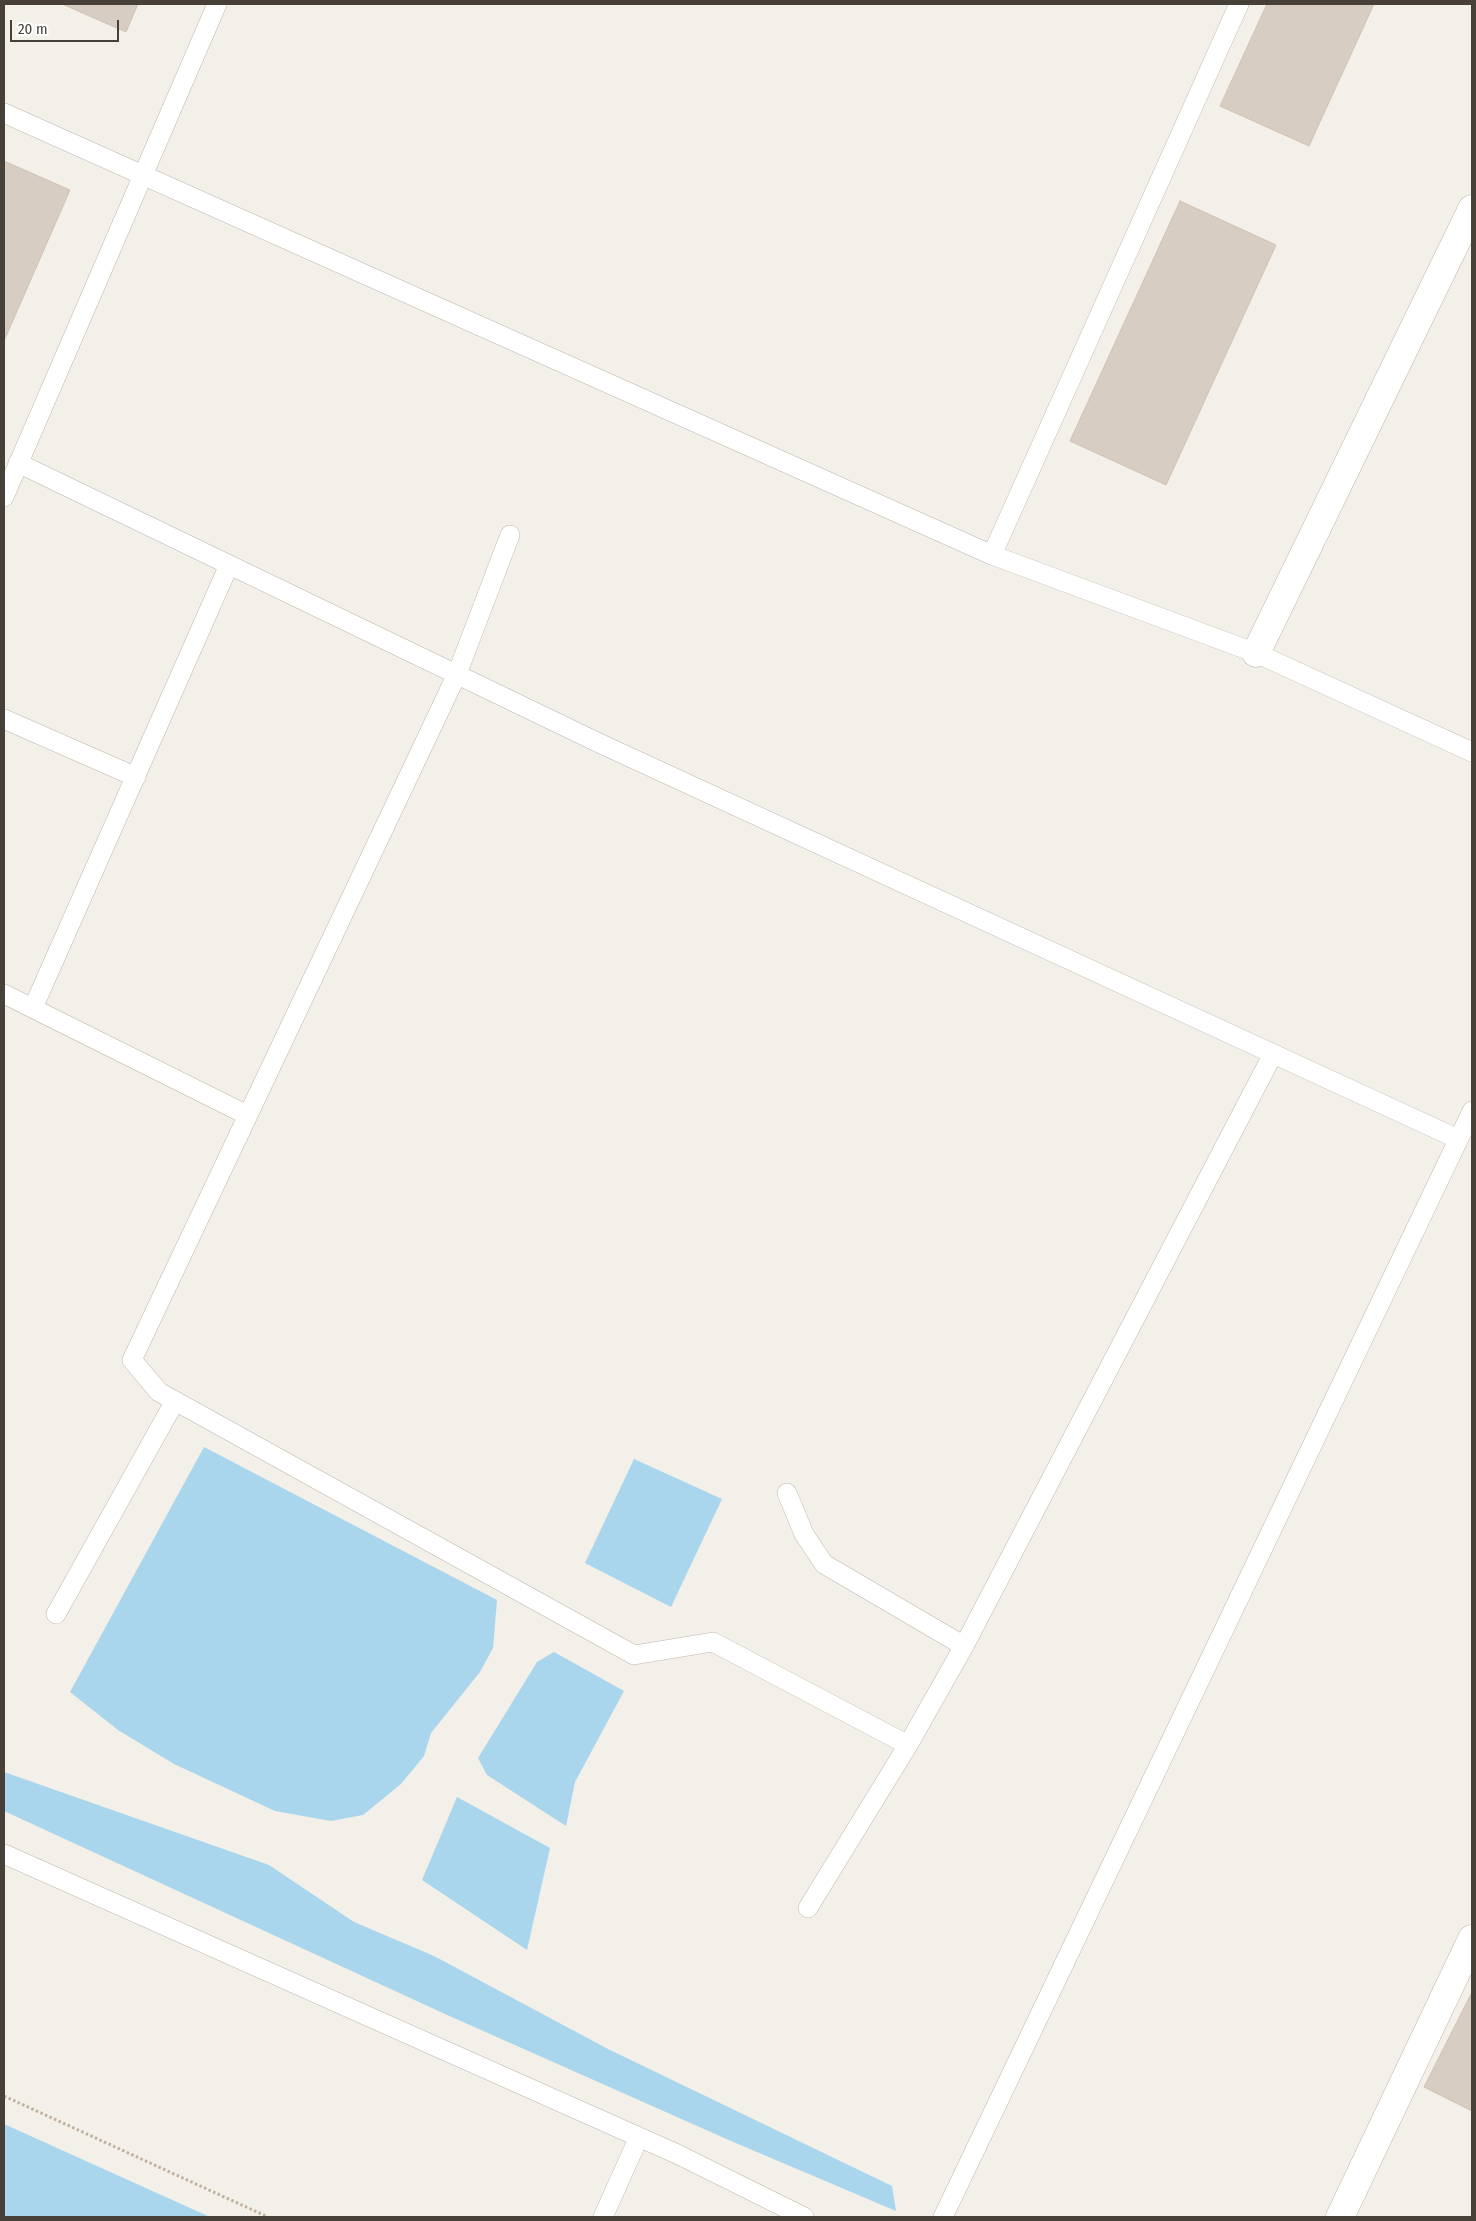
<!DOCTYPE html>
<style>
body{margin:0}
#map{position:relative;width:1476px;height:2221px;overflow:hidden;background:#f3efe9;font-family:"Fira Sans Condensed",sans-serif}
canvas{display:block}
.frame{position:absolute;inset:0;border:5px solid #474038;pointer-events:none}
.scale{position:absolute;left:10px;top:20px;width:109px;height:22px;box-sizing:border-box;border:2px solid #474038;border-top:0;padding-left:6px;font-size:15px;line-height:18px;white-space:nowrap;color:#474038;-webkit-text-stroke:4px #fff;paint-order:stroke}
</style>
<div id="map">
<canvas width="1476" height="2221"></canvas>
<div class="frame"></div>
<div class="scale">20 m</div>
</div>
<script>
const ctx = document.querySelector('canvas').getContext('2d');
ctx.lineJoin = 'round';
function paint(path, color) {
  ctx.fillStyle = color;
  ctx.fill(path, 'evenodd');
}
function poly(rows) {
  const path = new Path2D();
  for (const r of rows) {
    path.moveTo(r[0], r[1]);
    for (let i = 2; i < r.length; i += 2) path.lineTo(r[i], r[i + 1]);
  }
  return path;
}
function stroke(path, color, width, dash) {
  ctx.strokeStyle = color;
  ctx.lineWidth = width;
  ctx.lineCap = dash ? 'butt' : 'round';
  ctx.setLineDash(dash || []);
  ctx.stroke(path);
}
const water = poly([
 [204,1447,497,1600,493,1648,480,1672,431,1733,424,1756,401,1784,363,1815,331,1821,275,1811,174,1764,118,1730,70,1692],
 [634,1459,722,1499,671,1607,585,1563],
 [554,1652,624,1691,575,1782,566,1826,487,1775,478,1758,537,1662],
 [4,1772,269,1865,354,1922,434,1956,608,2049,892,2186,896,2211,731,2141,445,2014,4,1811],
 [457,1797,550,1848,527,1950,422,1880],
 [4,2124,210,2217,4,2217]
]);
const building = poly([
 [62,4,138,4,126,32,62,4],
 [1267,4,1374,4,1309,146,1220,106,1267,4],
 [4,161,70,190,4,341,4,161],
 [1180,201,1276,245,1166,485,1070,441,1180,201],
 [1472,1992,1472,2111,1424,2087,1472,1992]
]);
const path = poly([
 [4,2096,268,2217]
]);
const lane = poly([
 [4,113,992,555,1256,653,1472,752],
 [18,463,599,743,1458,1139],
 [4,497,217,4],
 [510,535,457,674,132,1360,159,1392,634,1655,713,1642,908,1745],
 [992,555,1239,4],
 [4,719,136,777],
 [4,994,247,1115],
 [33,1008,229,565],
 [787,1493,804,1534,824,1564,964,1646],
 [56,1614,175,1401],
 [4,1854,677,2154,804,2217],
 [808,1908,908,1745,964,1646,1273,1054],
 [603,2217,639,2137],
 [943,2217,1472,1111]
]);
const street = poly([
 [1256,653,1472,209],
 [1340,2217,1472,1939]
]);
paint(water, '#a9d6ec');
paint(building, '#d8cdc2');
stroke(building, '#cfc2b3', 1);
stroke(lane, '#bfb6ac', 20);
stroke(street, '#bfb6ac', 29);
stroke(path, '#c0b19e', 3, [2.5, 2.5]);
stroke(lane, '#fff', 19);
stroke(street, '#fff', 28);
</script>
